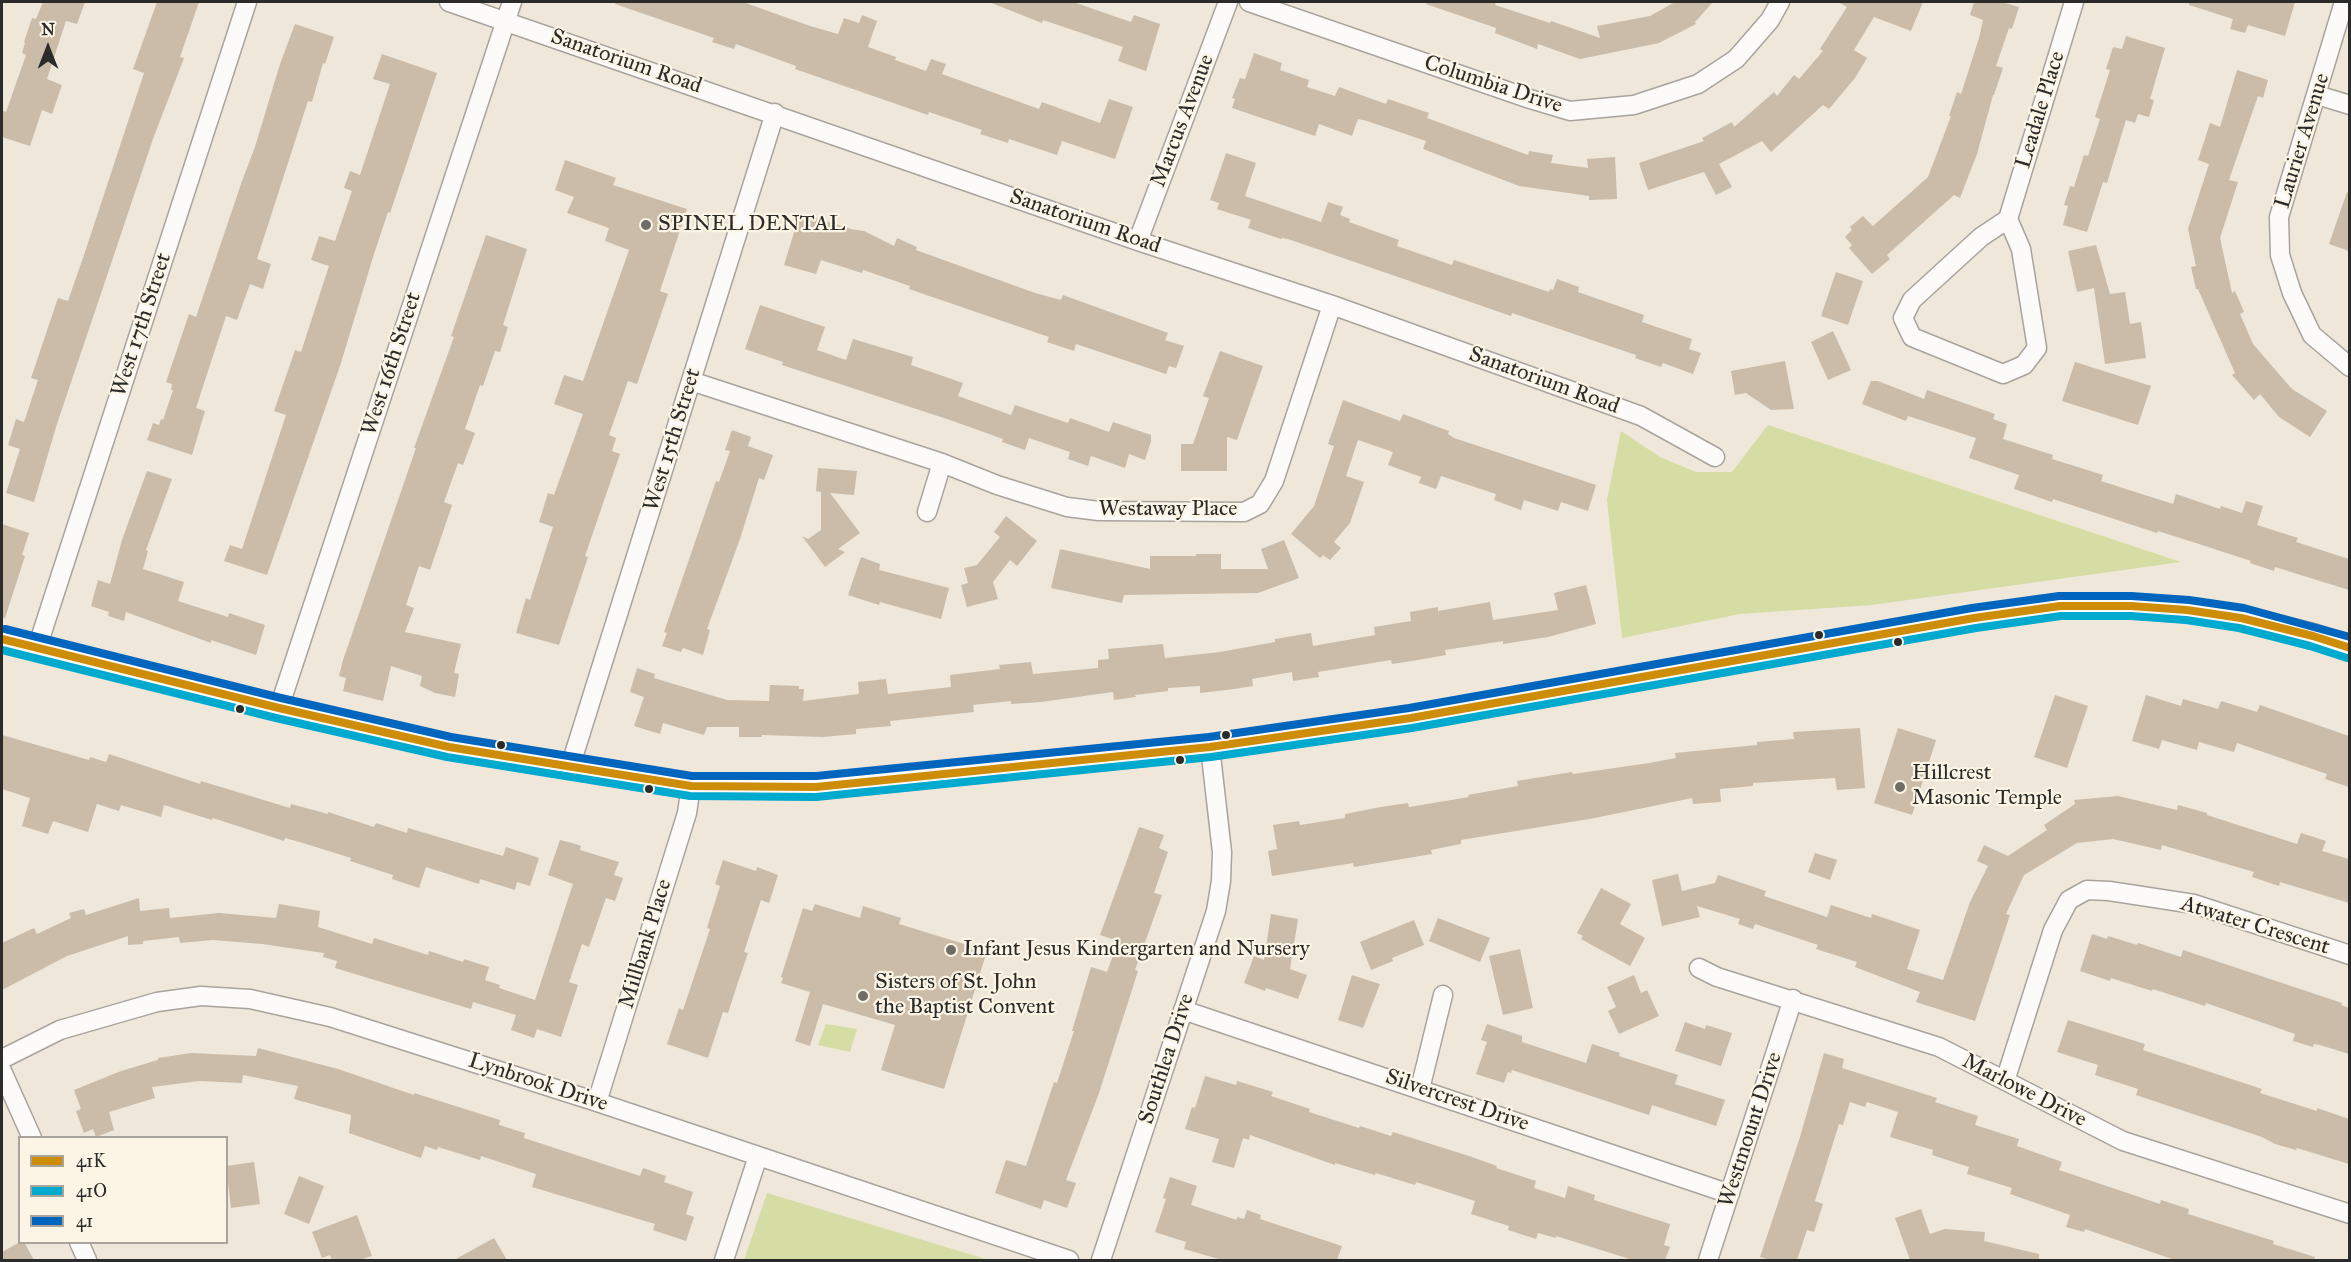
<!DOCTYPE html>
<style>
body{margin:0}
#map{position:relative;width:2351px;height:1262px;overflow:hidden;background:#efe7da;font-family:"IM FELL Great Primer",serif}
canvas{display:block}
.frame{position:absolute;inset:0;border:3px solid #2b2b2b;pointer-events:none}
.legend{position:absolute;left:18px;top:1136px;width:210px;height:108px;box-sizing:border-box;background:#fcf5e5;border:2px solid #a8a49b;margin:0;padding:8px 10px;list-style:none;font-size:18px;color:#2b2b2b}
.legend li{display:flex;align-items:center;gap:12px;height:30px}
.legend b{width:30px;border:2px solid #a8a49b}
.north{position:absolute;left:18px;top:18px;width:60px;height:60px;-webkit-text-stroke:4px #fcf5e5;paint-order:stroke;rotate:0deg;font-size:16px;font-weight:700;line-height:24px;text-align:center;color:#2b2b2b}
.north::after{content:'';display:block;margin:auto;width:21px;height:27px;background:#2b2b2b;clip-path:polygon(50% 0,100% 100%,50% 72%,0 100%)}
</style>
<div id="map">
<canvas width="2351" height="1262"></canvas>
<div class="frame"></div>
<ul class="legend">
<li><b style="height:8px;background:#ce8d09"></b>41K</li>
<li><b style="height:8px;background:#00a9ce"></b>41O</li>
<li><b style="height:8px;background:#0065bd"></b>41</li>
</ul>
<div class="north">N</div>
</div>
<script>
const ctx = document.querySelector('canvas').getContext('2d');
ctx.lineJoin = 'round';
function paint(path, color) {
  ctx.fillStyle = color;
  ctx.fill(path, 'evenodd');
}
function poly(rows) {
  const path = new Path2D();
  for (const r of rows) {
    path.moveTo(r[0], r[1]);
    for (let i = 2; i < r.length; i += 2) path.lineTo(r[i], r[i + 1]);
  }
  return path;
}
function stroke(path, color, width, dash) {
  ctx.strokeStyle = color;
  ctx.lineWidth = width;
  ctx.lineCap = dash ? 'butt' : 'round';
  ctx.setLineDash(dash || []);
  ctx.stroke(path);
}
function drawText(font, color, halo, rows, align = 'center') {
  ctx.font = font + ' "IM FELL Great Primer",serif';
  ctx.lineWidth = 4.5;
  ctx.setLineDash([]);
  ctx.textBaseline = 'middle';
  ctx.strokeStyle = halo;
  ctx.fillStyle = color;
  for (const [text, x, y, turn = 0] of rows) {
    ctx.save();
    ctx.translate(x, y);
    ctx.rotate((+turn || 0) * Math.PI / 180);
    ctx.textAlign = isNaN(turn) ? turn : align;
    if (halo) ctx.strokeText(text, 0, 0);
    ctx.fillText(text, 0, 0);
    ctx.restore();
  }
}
const green = poly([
 [1768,425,2181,562,1872,605,1740,614,1622,638,1607,500,1621,431,1660,457,1696,472,1732,472],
 [826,1024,857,1029,850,1052,818,1045],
 [767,1193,989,1260,744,1260]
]);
const building = poly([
 [43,2,85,2,77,24,66,21,47,79,62,85,52,114,42,110,30,146,2,137,2,110,6,112,26,55,22,53,25,43,24,42,32,18,36,19],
 [157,2,199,2,180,57,184,58,153,139,56,427,34,502,6,493,20,449,8,445,16,419,24,422,38,380,31,378,58,298,68,301,86,249,144,73,133,69],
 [616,2,743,2,810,26,838,34,844,18,859,23,862,15,877,21,868,47,896,57,895,60,926,71,931,59,946,64,942,74,1039,109,1042,102,1100,123,1109,99,1133,107,1115,159,1062,141,1057,155,1009,139,1008,143,980,134,982,130,929,112,928,115,795,69,796,66,736,44,734,49,712,42,714,38,615,4],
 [989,2,1073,2,1131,22,1134,15,1160,24,1146,71,1118,61,1123,47,1043,20,1042,23],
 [1427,2,1496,2,1495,5,1550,23,1551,21,1600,38,1597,26,1650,16,1675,2,1713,2,1695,22,1696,24,1659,43,1580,59,1538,44,1537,49,1495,33,1496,28,1426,4],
 [1838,2,1923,2,1911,31,1874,17,1854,50,1867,58,1855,78,1829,109,1823,105,1771,152,1762,141,1719,164,1732,187,1716,195,1704,172,1648,190,1639,163,1704,141,1702,138,1732,122,1734,127,1774,92,1777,96,1794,75,1799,79,1823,51,1820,49,1847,7],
 [1974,2,2001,2,2019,7,2012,29,2009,28,1996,66,2003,68,1994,95,1993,95,1977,154,1960,198,1954,195,1887,255,1890,259,1872,274,1849,248,1852,245,1845,237,1852,230,1850,227,1863,216,1873,226,1928,177,1951,116,1949,116,1957,92,1961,94,1979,38,1983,20,1970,15],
 [2189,2,2295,2,2285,36,2248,25,2245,33,2230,29,2233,19,2189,5],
 [295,24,334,37,325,64,323,63,312,102,308,101,257,259,271,264,263,289,250,284,237,320,226,316,196,408,205,411,192,455,147,440,153,423,159,425,161,419,163,420,173,390,171,390,172,384,166,382,189,314,196,317,242,181,255,147,280,64],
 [2126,36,2165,48,2150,99,2154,100,2149,117,2138,114,2135,123,2126,120,2107,183,2103,182,2087,232,2063,225,2068,206,2064,205,2070,186,2074,187,2084,155,2088,156,2100,119,2095,117,2110,70,2106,69,2113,47,2122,49],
 [1254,53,1282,63,1280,70,1309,80,1307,87,1335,96,1339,87,1386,104,1388,99,1429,113,1427,118,1528,155,1529,151,1553,155,1551,163,1588,168,1587,159,1615,157,1617,199,1589,200,1589,196,1519,186,1423,149,1426,141,1367,121,1358,119,1352,136,1319,124,1315,136,1232,108,1235,99,1232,98,1240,78,1245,79],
 [382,54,437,73,390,213,388,212,374,254,340,366,267,575,224,561,230,545,242,549,286,415,274,411,295,350,301,352,329,266,311,260,319,236,335,241,352,191,344,188,350,171,360,175,390,84,373,79],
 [2237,70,2268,80,2263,98,2258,96,2229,180,2238,182,2220,238,2232,293,2235,291,2244,312,2240,314,2253,344,2292,389,2327,411,2310,437,2279,417,2260,394,2254,400,2232,375,2235,373,2198,289,2196,289,2191,267,2196,266,2188,229,2209,164,2198,160,2210,123,2220,127],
 [1226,153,1256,163,1245,196,1321,222,1328,202,1343,207,1340,215,1350,219,1349,222,1399,240,1397,246,1452,265,1454,260,1549,292,1550,289,1553,290,1557,279,1579,287,1578,292,1644,315,1642,322,1692,339,1689,349,1701,353,1693,374,1663,363,1661,367,1635,358,1636,355,1512,313,1511,316,1288,239,1282,238,1281,239,1248,228,1251,220,1217,209,1219,203,1210,200],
 [565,160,616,178,613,185,687,209,660,291,668,294,637,384,628,381,609,435,616,438,612,451,620,454,585,556,588,557,559,645,516,633,526,598,530,600,553,527,539,522,548,493,554,495,583,414,554,404,564,375,583,381,629,250,605,241,609,228,567,213,574,197,555,190],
 [2347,192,2349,193,2349,251,2329,244],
 [800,213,851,229,864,231,894,246,897,238,917,247,916,250,1035,293,1061,300,1063,295,1168,333,1165,340,1184,346,1176,368,1169,366,1166,374,1076,344,1074,351,1047,342,1049,337,909,289,910,286,863,270,862,273,821,260,816,274,784,265],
 [486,235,527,249,503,325,508,327,500,352,495,351,483,386,480,385,465,429,475,433,463,465,458,463,444,502,452,505,430,570,419,566,406,605,414,608,405,632,461,644,454,673,459,674,455,697,435,693,420,686,422,676,391,666,383,701,343,691,346,678,339,676,343,660,416,448,414,448,454,337,451,336],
 [2096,245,2110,294,2125,292,2130,324,2141,322,2146,358,2105,364,2094,288,2077,292,2068,251],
 [1836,272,1863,281,1848,325,1821,316],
 [760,305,825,327,817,350,846,360,853,339,913,357,911,365,963,383,958,396,1011,415,1015,405,1068,423,1070,418,1109,432,1113,422,1151,435,1151,441,1145,460,1129,454,1125,468,1091,456,1088,466,1068,459,1070,452,1029,438,1025,450,1002,442,1003,439,950,420,782,365,783,362,745,349],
 [1833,331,1851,370,1828,380,1811,342],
 [1220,351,1263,366,1237,440,1227,437,1227,471,1181,471,1181,444,1193,444,1209,398,1203,396],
 [1785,361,1794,409,1771,410,1746,393,1735,395,1731,371],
 [2075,362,2151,386,2138,425,2062,401],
 [1871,381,1878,381,1924,399,1927,390,1995,414,1993,419,2007,424,2003,439,2053,455,2052,459,2103,475,2101,481,2173,504,2176,494,2220,509,2221,506,2242,513,2246,501,2263,506,2257,525,2298,538,2296,542,2349,559,2349,590,2275,567,2274,571,2250,563,2251,561,2199,544,2158,531,2157,533,2053,499,2052,502,2014,489,2019,475,1969,458,1976,438,1908,416,1906,421,1862,404],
 [1343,400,1400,421,1403,414,1449,431,1448,434,1454,438,1596,485,1588,511,1561,502,1558,511,1524,500,1521,510,1494,500,1496,494,1441,476,1436,489,1419,483,1421,477,1388,465,1393,452,1358,440,1346,476,1364,482,1350,523,1334,542,1341,548,1330,560,1323,555,1320,558,1291,534,1314,506,1334,446,1328,444],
 [732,430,751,437,748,446,773,455,764,480,759,478,740,539,707,629,710,630,703,655,683,648,681,652,662,646,667,633,664,632,716,481,719,482,730,451,725,450],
 [818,468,857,471,854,495,830,493,860,533,838,549,845,552,825,567,802,536,808,539,821,530,821,492,816,491],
 [147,471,172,479,146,550,148,551,143,569,184,582,178,601,228,617,229,613,265,625,256,655,211,640,211,643,126,612,124,621,108,616,109,612,91,606,98,580,110,584,122,540],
 [1006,516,1037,541,1017,566,1010,560,993,582,998,599,967,607,961,585,968,583,964,568,977,565,1000,537,994,532],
 [2,524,29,533,22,555,25,556,5,618,2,618],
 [1284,540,1299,578,1258,593,1124,595,1122,603,1051,588,1060,549,1150,569,1150,556,1196,556,1196,554,1221,554,1221,569,1268,569,1261,549],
 [861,557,880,564,879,570,949,588,941,619,880,602,879,605,848,595],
 [1586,585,1596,624,1548,637,1503,644,1503,641,1445,650,1446,655,1418,660,1392,664,1391,660,1318,672,1319,677,1293,681,1292,672,1252,679,1253,686,1234,689,1200,693,1200,686,1168,688,1168,691,1135,695,1136,697,1114,700,1113,692,1041,702,1011,704,1011,701,973,705,974,712,890,721,891,726,856,729,856,734,823,737,762,735,762,737,739,737,739,727,707,727,704,735,663,723,660,734,634,726,644,697,630,692,637,668,655,674,654,678,727,700,769,701,770,685,799,686,799,689,804,689,803,701,859,694,858,682,886,679,888,694,951,687,950,675,1000,669,999,665,1031,662,1033,674,1098,668,1098,660,1109,659,1108,649,1163,644,1165,658,1220,652,1275,642,1275,639,1311,633,1313,646,1375,635,1374,627,1411,621,1410,612,1438,607,1438,611,1490,602,1493,620,1558,610,1554,593],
 [2055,695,2088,706,2067,768,2034,757],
 [2146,695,2181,706,2183,699,2218,709,2221,701,2257,712,2260,705,2349,736,2349,787,2325,779,2327,774,2237,743,2234,752,2199,742,2197,750,2162,740,2159,749,2132,741],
 [1860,728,1865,788,1837,790,1835,778,1753,783,1753,786,1720,789,1721,802,1693,804,1692,798,1595,818,1461,840,1461,844,1431,850,1432,854,1354,867,1353,863,1272,876,1268,851,1277,849,1273,825,1299,821,1300,825,1345,818,1345,814,1381,807,1408,803,1409,807,1469,797,1468,795,1518,786,1517,781,1572,772,1573,774,1649,763,1676,758,1675,753,1757,745,1757,742,1794,739,1793,732],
 [1898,728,1936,740,1912,815,1874,803],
 [2,735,89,760,90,757,106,762,109,754,200,784,201,781,290,808,291,804,328,814,328,812,374,827,376,823,407,833,408,828,503,856,506,847,539,858,530,886,517,882,515,890,480,879,479,884,426,867,419,888,392,879,393,875,350,861,351,858,303,843,285,838,284,841,213,818,212,820,164,805,161,817,121,805,119,811,97,804,88,832,53,821,48,834,22,826,30,798,2,789],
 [2118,796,2177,810,2178,805,2207,813,2207,815,2297,844,2301,833,2326,841,2322,851,2349,859,2349,903,2280,882,2279,886,2252,877,2254,872,2162,845,2161,850,2113,839,2077,843,2024,875,2006,914,2010,915,1975,1021,1916,1002,1920,992,1855,967,1857,962,1816,949,1818,945,1755,924,1753,929,1738,924,1740,919,1697,906,1700,917,1662,926,1652,880,1678,874,1682,891,1715,883,1718,875,1766,891,1764,896,1827,917,1831,905,1871,918,1872,914,1920,930,1907,969,1943,980,1970,902,1988,866,1977,861,1984,845,2008,856,2047,830,2044,825,2075,804,2074,800],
 [1139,827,1164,835,1159,848,1168,852,1154,893,1162,895,1135,970,1138,971,1099,1093,1066,1180,1076,1183,1067,1208,1044,1200,1041,1209,995,1193,1006,1160,1026,1166,1054,1082,1057,1083,1074,1031,1072,1031,1091,967,1107,972,1118,941,1100,935],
 [560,840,576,844,581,846,580,850,619,862,614,875,623,878,615,901,606,898,589,947,582,944,569,982,578,985,561,1037,537,1029,534,1038,511,1030,516,1015,473,1002,471,1009,335,968,337,961,323,957,324,953,262,944,213,940,180,943,179,937,143,941,143,944,128,945,128,936,67,956,2,990,2,943,34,928,37,934,71,918,69,913,84,909,86,915,139,898,140,911,169,908,170,918,219,913,276,918,279,904,320,911,318,927,372,944,374,938,428,955,429,951,463,962,464,959,489,967,485,980,500,985,499,988,535,1000,573,884,548,875],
 [1815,853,1837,860,1830,880,1808,872],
 [723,860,756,871,757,867,778,875,769,903,761,900,744,952,748,953,737,985,728,1013,723,1012,708,1058,667,1044,679,1008,683,1010,710,929,707,928,720,886,715,884],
 [1601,888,1631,904,1620,924,1645,938,1630,966,1581,939,1583,936,1577,933],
 [815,904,860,918,863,906,901,918,899,924,987,951,944,1089,881,1070,895,1025,823,1004,810,1046,795,1041,810,992,781,983,783,978,781,977,803,908,812,911],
 [1271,914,1298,919,1290,969,1307,975,1298,999,1266,988,1265,991,1244,983,1254,956,1264,960],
 [1438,918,1490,938,1480,962,1429,941],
 [1414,920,1424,945,1392,958,1393,961,1371,970,1360,942],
 [2092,934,2107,939,2108,936,2137,945,2138,943,2181,957,2183,950,2342,1003,2341,1005,2349,1008,2349,1054,2320,1045,2314,1044,2313,1047,2293,1041,2295,1034,2206,1003,2205,1006,2153,989,2152,991,2111,978,2110,981,2080,971],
 [1520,949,1533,1008,1503,1015,1489,956],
 [1352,975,1380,984,1363,1028,1338,1020],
 [1634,975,1641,993,1647,990,1659,1016,1619,1034,1608,1011,1616,1007,1607,987],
 [2068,1020,2145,1044,2143,1050,2262,1089,2260,1093,2317,1111,2317,1108,2349,1119,2349,1164,2297,1148,2296,1150,2275,1144,2262,1137,2136,1095,2138,1089,2095,1075,2098,1065,2057,1052],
 [1685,1022,1705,1029,1706,1025,1732,1033,1721,1066,1675,1051],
 [1487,1024,1522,1036,1522,1042,1586,1063,1592,1044,1620,1053,1619,1056,1678,1075,1675,1084,1725,1100,1716,1126,1652,1105,1649,1115,1512,1070,1511,1073,1508,1072,1504,1083,1476,1074,1487,1042,1481,1040],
 [258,1048,338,1069,414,1095,414,1093,500,1120,499,1125,525,1133,524,1138,640,1176,643,1168,666,1176,664,1182,693,1192,686,1214,694,1217,686,1241,653,1230,655,1224,532,1187,536,1174,481,1156,480,1160,438,1147,437,1150,425,1146,421,1158,349,1133,351,1115,294,1099,298,1086,243,1075,242,1083,199,1081,152,1087,155,1098,109,1112,114,1130,96,1137,93,1129,84,1133,76,1111,81,1109,74,1090,121,1071,158,1060,158,1058,191,1053,256,1056],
 [1824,1053,1844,1059,1842,1068,1937,1098,1935,1102,1978,1116,1975,1125,2019,1139,2017,1146,2062,1162,2059,1170,2160,1204,2161,1200,2189,1209,2188,1214,2274,1241,2273,1244,2315,1257,2314,1260,2175,1260,2085,1229,2084,1232,2066,1227,2070,1215,2010,1194,2012,1188,1967,1174,1969,1167,1932,1155,1933,1150,1890,1137,1898,1112,1867,1102,1865,1107,1850,1102,1843,1125,1839,1124,1815,1201,1823,1204,1814,1232,1807,1230,1797,1260,1770,1260,1760,1257,1800,1137],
 [1205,1076,1236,1085,1237,1081,1273,1092,1271,1096,1310,1109,1309,1112,1359,1128,1360,1126,1391,1136,1393,1132,1469,1156,1497,1166,1496,1168,1536,1181,1534,1188,1565,1198,1568,1186,1595,1195,1594,1200,1670,1224,1664,1245,1670,1247,1665,1260,1633,1260,1556,1236,1556,1238,1538,1233,1536,1239,1508,1230,1509,1226,1471,1214,1475,1201,1416,1182,1415,1185,1376,1173,1375,1175,1335,1163,1335,1165,1250,1135,1249,1140,1243,1138,1234,1168,1212,1162,1219,1139,1185,1129,1192,1107,1195,1108],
 [254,1162,260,1204,231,1208,226,1166],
 [299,1176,324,1186,309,1224,284,1214],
 [1170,1177,1197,1186,1191,1205,1237,1220,1237,1217,1244,1219,1247,1210,1261,1215,1260,1219,1342,1246,1337,1260,1222,1260,1184,1249,1186,1242,1155,1232,1166,1199,1163,1198],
 [1921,1209,1930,1234,1945,1229,1985,1232,1984,1241,2039,1254,2039,1260,1910,1260,1895,1218],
 [357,1215,372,1256,359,1260,332,1260,330,1255,322,1258,312,1232],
 [494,1238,507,1260,454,1260],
 [20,1242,24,1242,34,1260,2,1260,2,1252]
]);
const minor = poly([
 [449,2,1138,241,1332,305,1641,416,1715,457],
 [1249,2,1530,99,1570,111,1634,105,1698,84,1736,59,1770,20,1780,2],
 [2344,2,2279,217,2280,255,2292,293,2312,335,2350,367],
 [2317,95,2350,105],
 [2008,219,2021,249,2037,348,2024,365,2003,374,1912,337,1903,318,1912,300,1981,237,2008,219,2074,2],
 [1138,241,1228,2],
 [691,381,942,463,997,485,1067,507,1099,511,1244,512,1260,504,1274,481,1332,305],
 [927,512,942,463],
 [37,648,247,2],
 [279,708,512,2],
 [570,767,775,113],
 [1699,968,1717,977,1939,1047,2123,1141,2350,1214],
 [1183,1010,1730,1194],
 [2,1059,60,1030,157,1002,201,996,250,999,330,1017,597,1102,1069,1260],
 [2,1071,32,1138],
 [2005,1081,2053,930,2069,900,2087,890,2109,891,2194,904,2350,955],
 [1420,1089,1443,995],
 [597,1102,687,813,691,786],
 [79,1242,87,1260],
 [724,1260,758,1156],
 [1101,1260,1216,911,1221,881,1222,852,1210,747],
 [1708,1260,1793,999]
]);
const secondary = poly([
 [2,639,279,708,449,747,691,786,816,787,1210,747,1411,718,1974,618,2060,606,2131,606,2187,610,2241,618,2313,636,2350,648]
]);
const bus1 = poly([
 [2,639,279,708,449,747,691,786,816,787,1210,747,1411,718,1974,618,2060,606,2131,606,2187,610,2241,618,2313,636,2350,648]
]);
const bus2 = poly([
 [2,650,276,718,447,757,690,796,816,797,1211,757,1412,728,1976,628,2061,616,2131,616,2186,620,2239,628,2310,646,2347,658]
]);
const bus3 = poly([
 [5,629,281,698,451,737,692,776,816,776,1209,737,1409,708,1972,608,2059,596,2131,596,2189,600,2244,608,2350,637]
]);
const markers = [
 [646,225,6,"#706d68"],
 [1819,635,5,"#2b2b2b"],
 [1898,642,5,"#2b2b2b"],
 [240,709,5,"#2b2b2b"],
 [1226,735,5,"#2b2b2b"],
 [501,745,5,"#2b2b2b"],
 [1180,760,5,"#2b2b2b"],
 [1900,787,6,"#706d68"],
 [649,789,5,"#2b2b2b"],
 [951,950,6,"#706d68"],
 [863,996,6,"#706d68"]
];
const streetNames = [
 ["Sanatorium Road",626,62,19],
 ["Columbia Drive",1493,85,18],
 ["Leadale Place",2041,110,-73],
 ["Marcus Avenue",1183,121,-69],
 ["Laurier Avenue",2303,141,-73],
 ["Sanatorium Road",1085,222,19],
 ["West 17th Street",142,325,-72],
 ["West 16th Street",392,364,-72],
 ["Sanatorium Road",1544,381,20],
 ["West 15th Street",673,440,-73],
 ["Westaway Place",1168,510],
 ["Atwater Crescent",2255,926,17],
 ["Millbank Place",646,944,-73],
 ["Southlea Drive",1167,1059,-72],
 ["Lynbrook Drive",538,1083,18],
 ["Marlowe Drive",2024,1091,27],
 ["Silvercrest Drive",1457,1101,19],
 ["Westmount Drive",1751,1130,-72]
];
const poiNames = [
 ["SPINEL DENTAL",658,225],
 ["Hillcrest",1912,774],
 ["Masonic Temple",1912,799],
 ["Infant Jesus Kindergarten and Nursery",963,950],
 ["Sisters of St. John",875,983],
 ["the Baptist Convent",875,1008]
];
paint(green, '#d5dda5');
paint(building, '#cabca9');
stroke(minor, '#a8a39c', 21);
stroke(secondary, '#a8a39c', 27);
stroke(minor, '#fdfbf9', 18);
stroke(secondary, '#fdfbf9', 24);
stroke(bus1, '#ce8d09', 8);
stroke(bus2, '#00a9ce', 8);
stroke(bus3, '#0065bd', 8);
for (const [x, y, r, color] of markers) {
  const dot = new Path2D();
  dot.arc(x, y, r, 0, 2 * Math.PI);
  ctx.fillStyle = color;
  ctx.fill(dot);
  stroke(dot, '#fcf5e5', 2);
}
drawText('22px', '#2b2b2b', '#fcf5e5', streetNames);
drawText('22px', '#2b2b2b', '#fcf5e5', poiNames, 'left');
</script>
